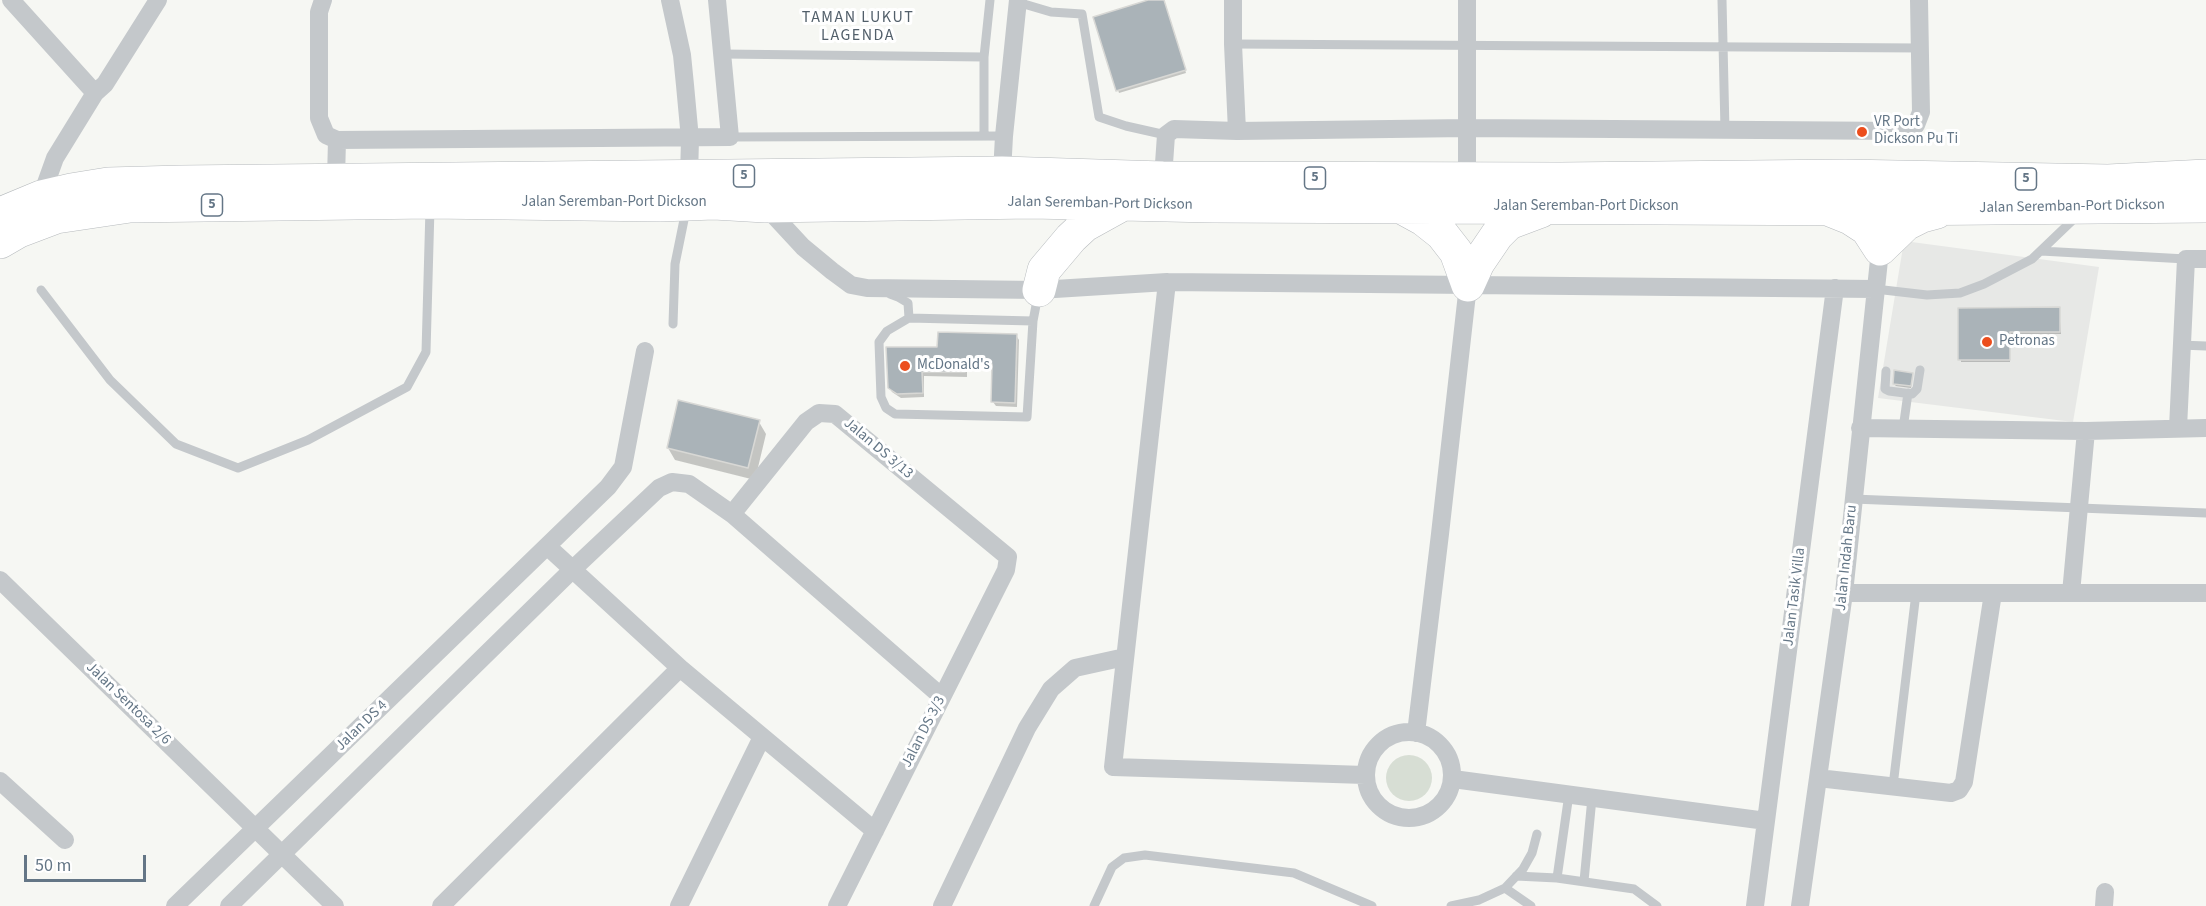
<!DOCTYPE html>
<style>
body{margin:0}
#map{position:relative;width:2206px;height:906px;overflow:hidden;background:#f6f7f3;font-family:"Source Sans 3",sans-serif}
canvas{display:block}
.scale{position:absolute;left:24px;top:855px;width:122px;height:27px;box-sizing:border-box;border:3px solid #647686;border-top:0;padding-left:8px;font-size:18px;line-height:21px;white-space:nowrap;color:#647686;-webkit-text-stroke:4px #fff;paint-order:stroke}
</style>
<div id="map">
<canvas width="2206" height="906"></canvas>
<div class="scale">50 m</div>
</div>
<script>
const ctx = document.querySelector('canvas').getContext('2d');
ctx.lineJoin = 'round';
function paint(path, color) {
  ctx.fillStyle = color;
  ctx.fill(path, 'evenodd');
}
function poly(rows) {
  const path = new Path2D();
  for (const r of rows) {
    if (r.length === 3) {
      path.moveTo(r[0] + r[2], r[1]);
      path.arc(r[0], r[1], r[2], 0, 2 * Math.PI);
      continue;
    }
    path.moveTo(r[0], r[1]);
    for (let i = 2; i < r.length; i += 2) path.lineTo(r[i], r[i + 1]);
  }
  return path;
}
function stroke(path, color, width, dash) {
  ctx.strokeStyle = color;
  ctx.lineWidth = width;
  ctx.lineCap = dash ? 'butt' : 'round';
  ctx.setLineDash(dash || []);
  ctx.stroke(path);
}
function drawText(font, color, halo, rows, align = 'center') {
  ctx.font = font + ' "Source Sans 3",sans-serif';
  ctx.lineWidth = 6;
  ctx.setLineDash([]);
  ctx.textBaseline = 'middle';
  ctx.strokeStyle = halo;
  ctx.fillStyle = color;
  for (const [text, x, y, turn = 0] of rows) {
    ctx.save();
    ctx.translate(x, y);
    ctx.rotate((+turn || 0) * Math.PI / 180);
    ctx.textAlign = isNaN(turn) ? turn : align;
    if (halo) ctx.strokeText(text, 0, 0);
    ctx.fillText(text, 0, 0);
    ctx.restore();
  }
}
const built = poly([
 [1904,241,2099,267,2073,422,1878,398]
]);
const green = poly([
 [1409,778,23]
]);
const shadow = poly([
 [1153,0,1164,0,1186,73,1119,93,1095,18],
 [1959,309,2059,309,2061,334,2010,334,2010,362,1961,362],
 [1016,335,1019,340,1017,407,996,406,993,402,994,368,967,367,967,377,924,376,924,397,901,398,892,392,889,387,939,349],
 [1912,374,1911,388,1896,386,1894,384],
 [759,422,766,434,755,480,675,460,668,448]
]);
const building = poly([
 [1148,0,1164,0,1186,70,1116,91,1093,17,1148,0],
 [2060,307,2060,332,2010,332,2010,360,1958,360,1958,308,2060,307],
 [938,332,1017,334,1015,403,991,402,992,364,966,363,965,372,922,372,923,393,897,394,888,388,886,347,937,347,938,332],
 [1894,370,1913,373,1911,386,1893,384,1894,370],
 [678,400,760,420,748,468,667,448,678,400]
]);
const lane = poly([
 [1722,0,1725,130],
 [1017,2,1051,12,1082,14,1099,117,1126,126,1166,135],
 [1233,44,1921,48],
 [723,54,984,57],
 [984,136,984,57,990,0],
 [730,137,1004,136],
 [2041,251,2186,259],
 [1875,289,1927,295,1960,293,1984,284,2032,259,2077,216],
 [41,290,110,380,176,444,238,468,308,440,407,387,426,352,430,208],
 [890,294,898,297,908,303,909,318,887,331,879,342,881,397,886,408,895,414,1027,417,1033,321,1038,295],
 [909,318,1033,321],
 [673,324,675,264,686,210],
 [2180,345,2206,346],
 [1886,371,1885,389,1889,391,1912,394,1917,389,1920,370],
 [1903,429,1908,393],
 [1853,499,2206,513],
 [1893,786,1916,593],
 [1516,876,1557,878,1634,889,1657,906],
 [1557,878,1569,794],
 [1584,881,1592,798],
 [1505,888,1531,906],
 [1094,906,1112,867,1124,858,1145,855,1294,873,1372,906],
 [1451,906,1479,900,1505,888,1523,869,1532,853,1537,834]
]);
const street = poly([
 [11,0,95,93,55,158,41,197],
 [323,0,319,12,319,118,326,135,337,140,730,137,717,0],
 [670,0,682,55,685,85,690,139,689,177],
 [1233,0,1233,44,1237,131],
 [1467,0,1467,179],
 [95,93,105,84,158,0],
 [1002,173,1004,136,1018,0],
 [1163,178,1166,135,1174,129,1237,131,1467,128,1905,131,1916,125,1921,112,1919,0],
 [336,179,337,140],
 [765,206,803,247,832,271,851,285,867,288,1039,290,1167,282,1875,289],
 [1167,282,1113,767,1365,775],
 [1860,428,2086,431,2206,428],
 [2178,428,2186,259,2206,259],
 [732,514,806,422,819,413,835,414,1008,557,1006,570,837,906],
 [547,546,680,668,875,831],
 [0,580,335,906],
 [1844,593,2206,593],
 [2071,593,2086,431],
 [1409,775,43],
 [1416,733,1440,534,1468,285],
 [1818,778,1951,793,1959,790,1964,782,1993,593],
 [1453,779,1766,821],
 [0,781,65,840],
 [175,906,608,487,623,467,645,351],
 [229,906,572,570,659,488,672,482,689,484,732,514,942,697],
 [441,906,680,668],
 [679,906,762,737],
 [942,906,1027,728,1051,689,1075,668,1125,657],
 [1755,906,1835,288],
 [1800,906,1844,593,1881,241],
 [2104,906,2105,892]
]);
const highway = poly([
 [1401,207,1423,219,1442,234,1456,252,1468,285],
 [1830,210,1850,218,1867,229,1880,249,1906,224,1922,216,1937,212],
 [0,214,41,197,71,190,108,184,181,182,1002,173,1163,178,1560,179,1845,176,2108,181,2206,176],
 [0,242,19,231,56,217,130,206,430,202,660,205,714,203,765,206,1032,202,1212,206,1887,209,2206,206],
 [1468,285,1478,263,1497,235,1509,223,1541,211],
 [1039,290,1044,270,1071,238,1085,225,1123,204]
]);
const markers = [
 [1862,132,6,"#ec4e1d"],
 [1987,342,6,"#ec4e1d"],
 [905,366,6,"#ec4e1d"]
];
const shields = [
 [744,176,21],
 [1315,178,21],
 [2026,179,21],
 [212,205,21]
];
const shieldNames = [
 ["5",744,176],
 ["5",1315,178],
 ["5",2026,179],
 ["5",212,205]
];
const poiNames = [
 ["VR Port",1874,123],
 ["Dickson Pu Ti",1874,140],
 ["Petronas",1999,342],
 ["McDonald's",917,366]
];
const streetNames = [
 ["Jalan Seremban-Port Dickson",614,203],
 ["Jalan Seremban-Port Dickson",1100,204,1],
 ["Jalan Seremban-Port Dickson",1586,207],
 ["Jalan Seremban-Port Dickson",2072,207,-1],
 ["Jalan DS 3/13",878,449,40],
 ["Jalan Indah Baru",1847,558,-84],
 ["Jalan Tasik Villa",1795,597,-83],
 ["Jalan Sentosa 2/6",128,704,44],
 ["Jalan DS 4",362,726,-44],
 ["Jalan DS 3/3",924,732,-63]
];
const neighbourhoodNames = [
 ["TAMAN LUKUT",858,18],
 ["LAGENDA",858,36]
];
paint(built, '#e7e8e6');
paint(green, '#d7ded4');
paint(shadow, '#0003');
paint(building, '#aab3b8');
stroke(building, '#d8d8d5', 1.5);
stroke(highway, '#b6babd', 34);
stroke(lane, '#c4c8cb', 9);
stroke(street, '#c4c8cb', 18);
stroke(highway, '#fff', 33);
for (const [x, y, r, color] of markers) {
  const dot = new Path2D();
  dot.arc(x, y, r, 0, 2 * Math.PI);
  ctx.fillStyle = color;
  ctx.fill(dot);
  stroke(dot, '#fff', 2);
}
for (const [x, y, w] of shields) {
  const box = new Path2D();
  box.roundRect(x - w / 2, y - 11, w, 22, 4.5);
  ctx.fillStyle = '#fff';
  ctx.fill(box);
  stroke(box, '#647686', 1.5);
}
drawText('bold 14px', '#647686', null, shieldNames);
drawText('15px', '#647686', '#fff', poiNames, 'left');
drawText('15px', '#647686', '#fff', streetNames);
ctx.letterSpacing = '1.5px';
drawText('16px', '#525f6a', '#fff', neighbourhoodNames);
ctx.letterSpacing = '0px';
</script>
